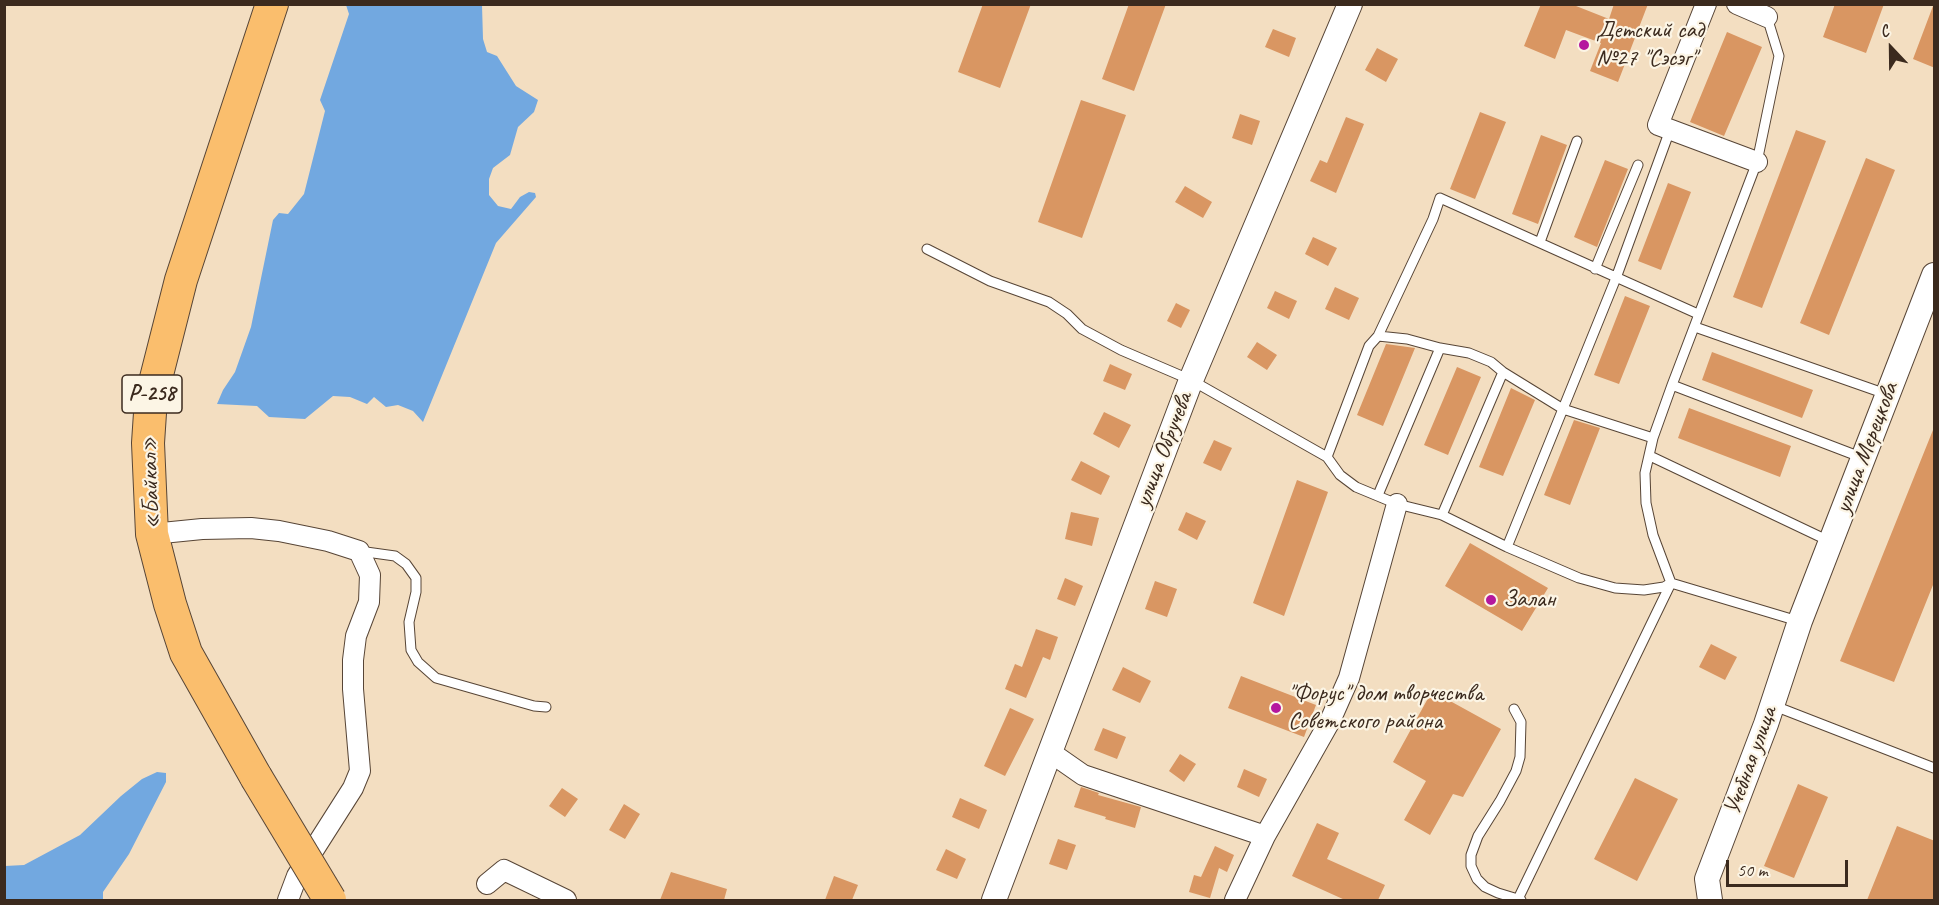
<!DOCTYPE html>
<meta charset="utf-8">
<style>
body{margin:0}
#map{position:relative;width:1939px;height:905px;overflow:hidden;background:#f3dec1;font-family:Caveat,sans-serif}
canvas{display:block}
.frame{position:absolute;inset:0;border:6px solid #3b2a1e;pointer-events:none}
.north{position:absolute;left:1861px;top:18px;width:60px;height:60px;-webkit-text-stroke:4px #fcf5e5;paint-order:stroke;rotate:338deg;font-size:16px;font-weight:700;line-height:24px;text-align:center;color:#3b2a1e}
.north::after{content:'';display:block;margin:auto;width:21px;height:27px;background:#3b2a1e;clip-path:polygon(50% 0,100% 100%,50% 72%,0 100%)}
.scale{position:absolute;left:1726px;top:860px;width:122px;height:27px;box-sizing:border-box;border:3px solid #3b2a1e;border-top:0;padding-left:8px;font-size:18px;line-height:21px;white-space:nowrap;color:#3b2a1e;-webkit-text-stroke:4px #fcf5e5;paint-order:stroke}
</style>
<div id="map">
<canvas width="1939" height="905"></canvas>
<div class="frame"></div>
<div class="north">С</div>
<div class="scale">50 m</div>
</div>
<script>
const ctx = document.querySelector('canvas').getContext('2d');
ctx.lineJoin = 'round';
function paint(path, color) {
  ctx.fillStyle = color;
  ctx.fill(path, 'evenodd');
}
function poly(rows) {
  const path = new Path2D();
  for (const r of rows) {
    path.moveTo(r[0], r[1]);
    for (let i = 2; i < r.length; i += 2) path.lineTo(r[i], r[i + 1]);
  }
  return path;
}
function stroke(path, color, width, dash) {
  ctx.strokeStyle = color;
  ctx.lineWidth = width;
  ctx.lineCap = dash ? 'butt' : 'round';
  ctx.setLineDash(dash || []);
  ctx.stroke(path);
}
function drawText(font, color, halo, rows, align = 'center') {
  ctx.font = font + ' Caveat,sans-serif';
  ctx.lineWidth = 4.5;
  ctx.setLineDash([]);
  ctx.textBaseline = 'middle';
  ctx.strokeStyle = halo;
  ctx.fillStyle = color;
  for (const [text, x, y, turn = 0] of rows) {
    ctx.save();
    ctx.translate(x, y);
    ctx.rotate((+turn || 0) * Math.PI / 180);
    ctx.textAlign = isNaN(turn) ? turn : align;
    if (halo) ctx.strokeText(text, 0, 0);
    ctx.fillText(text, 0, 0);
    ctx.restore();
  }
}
const water = poly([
 [346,5,482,5,483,39,487,52,497,56,516,86,538,100,534,112,518,127,510,155,493,168,489,179,489,195,498,206,511,209,520,197,529,192,535,193,536,197,496,243,423,422,413,411,398,405,386,407,374,397,367,404,350,397,333,396,305,419,269,417,257,406,217,404,223,390,235,372,251,327,273,220,279,213,288,214,304,194,325,111,320,100,349,14],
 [157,772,166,773,166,782,129,854,103,892,103,900,5,900,5,866,24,865,80,835,121,796,142,779]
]);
const building = poly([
 [983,4,1031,4,1000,88,958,72],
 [1129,4,1166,4,1134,91,1102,79],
 [1541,4,1571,4,1609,19,1614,4,1648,4,1618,82,1590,71,1601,43,1566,30,1555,59,1524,46],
 [1835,4,1884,4,1866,53,1823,37],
 [1933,6,1935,6,1935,68,1913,59],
 [1273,29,1296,38,1289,57,1265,47],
 [1727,32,1762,47,1724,136,1690,122],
 [1377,48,1398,59,1386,82,1365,70],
 [1081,100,1126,115,1082,238,1038,222],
 [1480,112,1506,122,1475,199,1450,189],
 [1240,114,1260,121,1252,145,1232,138],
 [1346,117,1364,124,1336,193,1310,181,1320,160,1327,163],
 [1796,130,1826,141,1762,308,1733,297],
 [1541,135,1567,145,1538,224,1512,214],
 [1866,158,1895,170,1829,335,1800,323],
 [1605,160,1628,169,1597,247,1574,237],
 [1668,183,1691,192,1661,270,1638,261],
 [1185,186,1212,202,1203,218,1175,202],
 [1313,237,1337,248,1328,266,1305,254],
 [1335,287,1359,298,1349,320,1325,309],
 [1275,291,1297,301,1289,319,1267,308],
 [1625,296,1650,306,1619,384,1594,375],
 [1176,303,1190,310,1181,328,1167,321],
 [1257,342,1277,355,1267,370,1247,357],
 [1386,344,1415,348,1383,426,1357,415],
 [1712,352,1813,390,1802,418,1702,380],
 [1110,364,1132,374,1125,390,1103,381],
 [1457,367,1481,377,1448,455,1424,445],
 [1511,388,1535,400,1503,476,1479,467],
 [1689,408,1791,446,1780,477,1678,438],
 [1104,412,1131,425,1119,448,1093,434],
 [1574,420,1600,428,1570,505,1544,495],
 [1935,425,1935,580,1894,682,1840,661],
 [1214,440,1232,448,1221,471,1203,463],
 [1081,461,1110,476,1101,495,1071,480],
 [1297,480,1328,492,1284,616,1253,603],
 [1071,512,1099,518,1092,546,1065,539],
 [1186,512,1206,521,1197,540,1178,530],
 [1470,543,1548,588,1522,631,1445,586],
 [1065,578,1083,586,1075,606,1057,599],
 [1155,581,1177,589,1167,617,1145,609],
 [1036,629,1058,637,1050,660,1043,657,1026,698,1005,689,1015,664,1022,667],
 [1711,644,1737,657,1725,680,1699,667],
 [1123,667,1151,681,1140,703,1112,690],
 [1241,676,1316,705,1304,737,1228,708],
 [1432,691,1501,729,1463,797,1453,794,1430,835,1404,820,1426,781,1393,762],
 [1010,708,1034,719,1005,776,984,766],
 [1103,728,1126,737,1117,759,1094,750],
 [1180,754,1196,764,1184,782,1169,771],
 [1244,769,1267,779,1259,797,1237,787],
 [1635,778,1678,799,1637,881,1594,859],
 [1798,784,1828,797,1794,878,1764,866],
 [1081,787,1099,793,1098,795,1141,807,1135,828,1105,819,1106,817,1074,807],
 [562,788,578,799,565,817,549,806],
 [960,798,987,810,979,829,952,817],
 [624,804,640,814,625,839,609,830],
 [1317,823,1339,833,1327,859,1385,885,1378,900,1345,900,1292,876],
 [1897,826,1935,841,1935,900,1867,900],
 [1058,839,1076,845,1067,870,1049,864],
 [1215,846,1234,855,1227,872,1219,868,1210,898,1189,892,1194,875,1201,877],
 [946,849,966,859,957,879,936,870],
 [671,872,727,889,724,900,660,900],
 [834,876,858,885,852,900,825,900]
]);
const service = poly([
 [1540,242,1577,141],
 [927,249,990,281,1049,302,1067,314,1082,329,1121,350,1191,380,1327,457,1340,475,1356,487,1397,504,1442,515,1507,547,1579,578,1615,588,1644,590,1664,587,1671,583,1798,621],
 [1595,269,1638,165],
 [1695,327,1886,394],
 [1378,336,1407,339,1440,348,1469,353,1491,362,1503,372,1563,409,1653,438],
 [1672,385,1863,458],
 [1650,456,1829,541],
 [1327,457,1369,346,1378,336,1433,219,1440,198,1698,314],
 [1378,495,1440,348],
 [1442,515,1503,372],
 [1507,547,1616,278,1670,130],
 [359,551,395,556,406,564,416,578,416,592,409,622,411,650,418,662,436,678,534,706,546,707],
 [1772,705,1934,768],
 [1514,709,1521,722,1520,757,1516,771,1500,801,1478,836,1471,855,1471,866,1477,879,1485,887,1498,893,1521,900],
 [1518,899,1671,583,1653,535,1646,503,1645,473,1653,438,1672,385,1757,162,1779,56,1767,17]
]);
const minor = poly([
 [1706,4,1658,125,1757,162],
 [1737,4,1767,17],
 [152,534,202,529,251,528,279,531,328,541,359,551,370,575,369,602,356,636,353,660,353,689,360,771,353,788,297,876,288,900],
 [1050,752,1083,775,1265,836],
 [487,884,504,870,566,900],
 [1235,900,1265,836,1330,721,1349,678,1397,504]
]);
const tertiary = poly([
 [994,900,1191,380,1350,4],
 [1710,900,1707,879,1766,724,1800,621,1934,275]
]);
const trunk = poly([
 [256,777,186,653,170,604,152,534,148,443,151,398,181,280,272,4]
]);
const trunkBridge = poly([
 [256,777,330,900]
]);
const markers = [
 [1584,45,6,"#b5179e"],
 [1491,600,6,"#b5179e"],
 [1276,708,6,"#b5179e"]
];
const shields = [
 [152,394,60]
];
const shieldNames = [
 ["Р-258",152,394]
];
const poiNames = [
 ["Детский сад",1596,31],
 ["№27 \"Сэсэг\"",1596,59],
 ["Залан",1503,600],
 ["\"Форус\" дом творчества",1288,694],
 ["Советского района",1288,722]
];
const streetNames = [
 ["улица Мерецкова",1867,448,-69],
 ["улица Обручева",1164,450,-69],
 ["«Байкал»",151,483,-92],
 ["Учебная улица",1751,761,-70]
];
paint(water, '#72a8e0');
paint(building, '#d99662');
stroke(service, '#574536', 11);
stroke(minor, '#574536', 22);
stroke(tertiary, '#574536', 26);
stroke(trunk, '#574536', 34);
stroke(service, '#fff', 9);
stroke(minor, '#fff', 20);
stroke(tertiary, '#fff', 24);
stroke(trunk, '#fabe6d', 32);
stroke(trunkBridge, '#574536', 34, []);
stroke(trunkBridge, '#fabe6d', 32);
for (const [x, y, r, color] of markers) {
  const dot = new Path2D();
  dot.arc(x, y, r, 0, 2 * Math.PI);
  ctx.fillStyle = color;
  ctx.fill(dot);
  stroke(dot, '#fcf5e5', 2);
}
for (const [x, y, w] of shields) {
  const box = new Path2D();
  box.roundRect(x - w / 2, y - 19, w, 38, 4.5);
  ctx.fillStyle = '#fcf5e5';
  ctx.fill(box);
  stroke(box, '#3b2a1e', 1.5);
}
drawText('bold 22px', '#3b2a1e', null, shieldNames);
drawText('24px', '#3b2a1e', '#fcf5e5', poiNames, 'left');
drawText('24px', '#3b2a1e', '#fcf5e5', streetNames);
</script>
